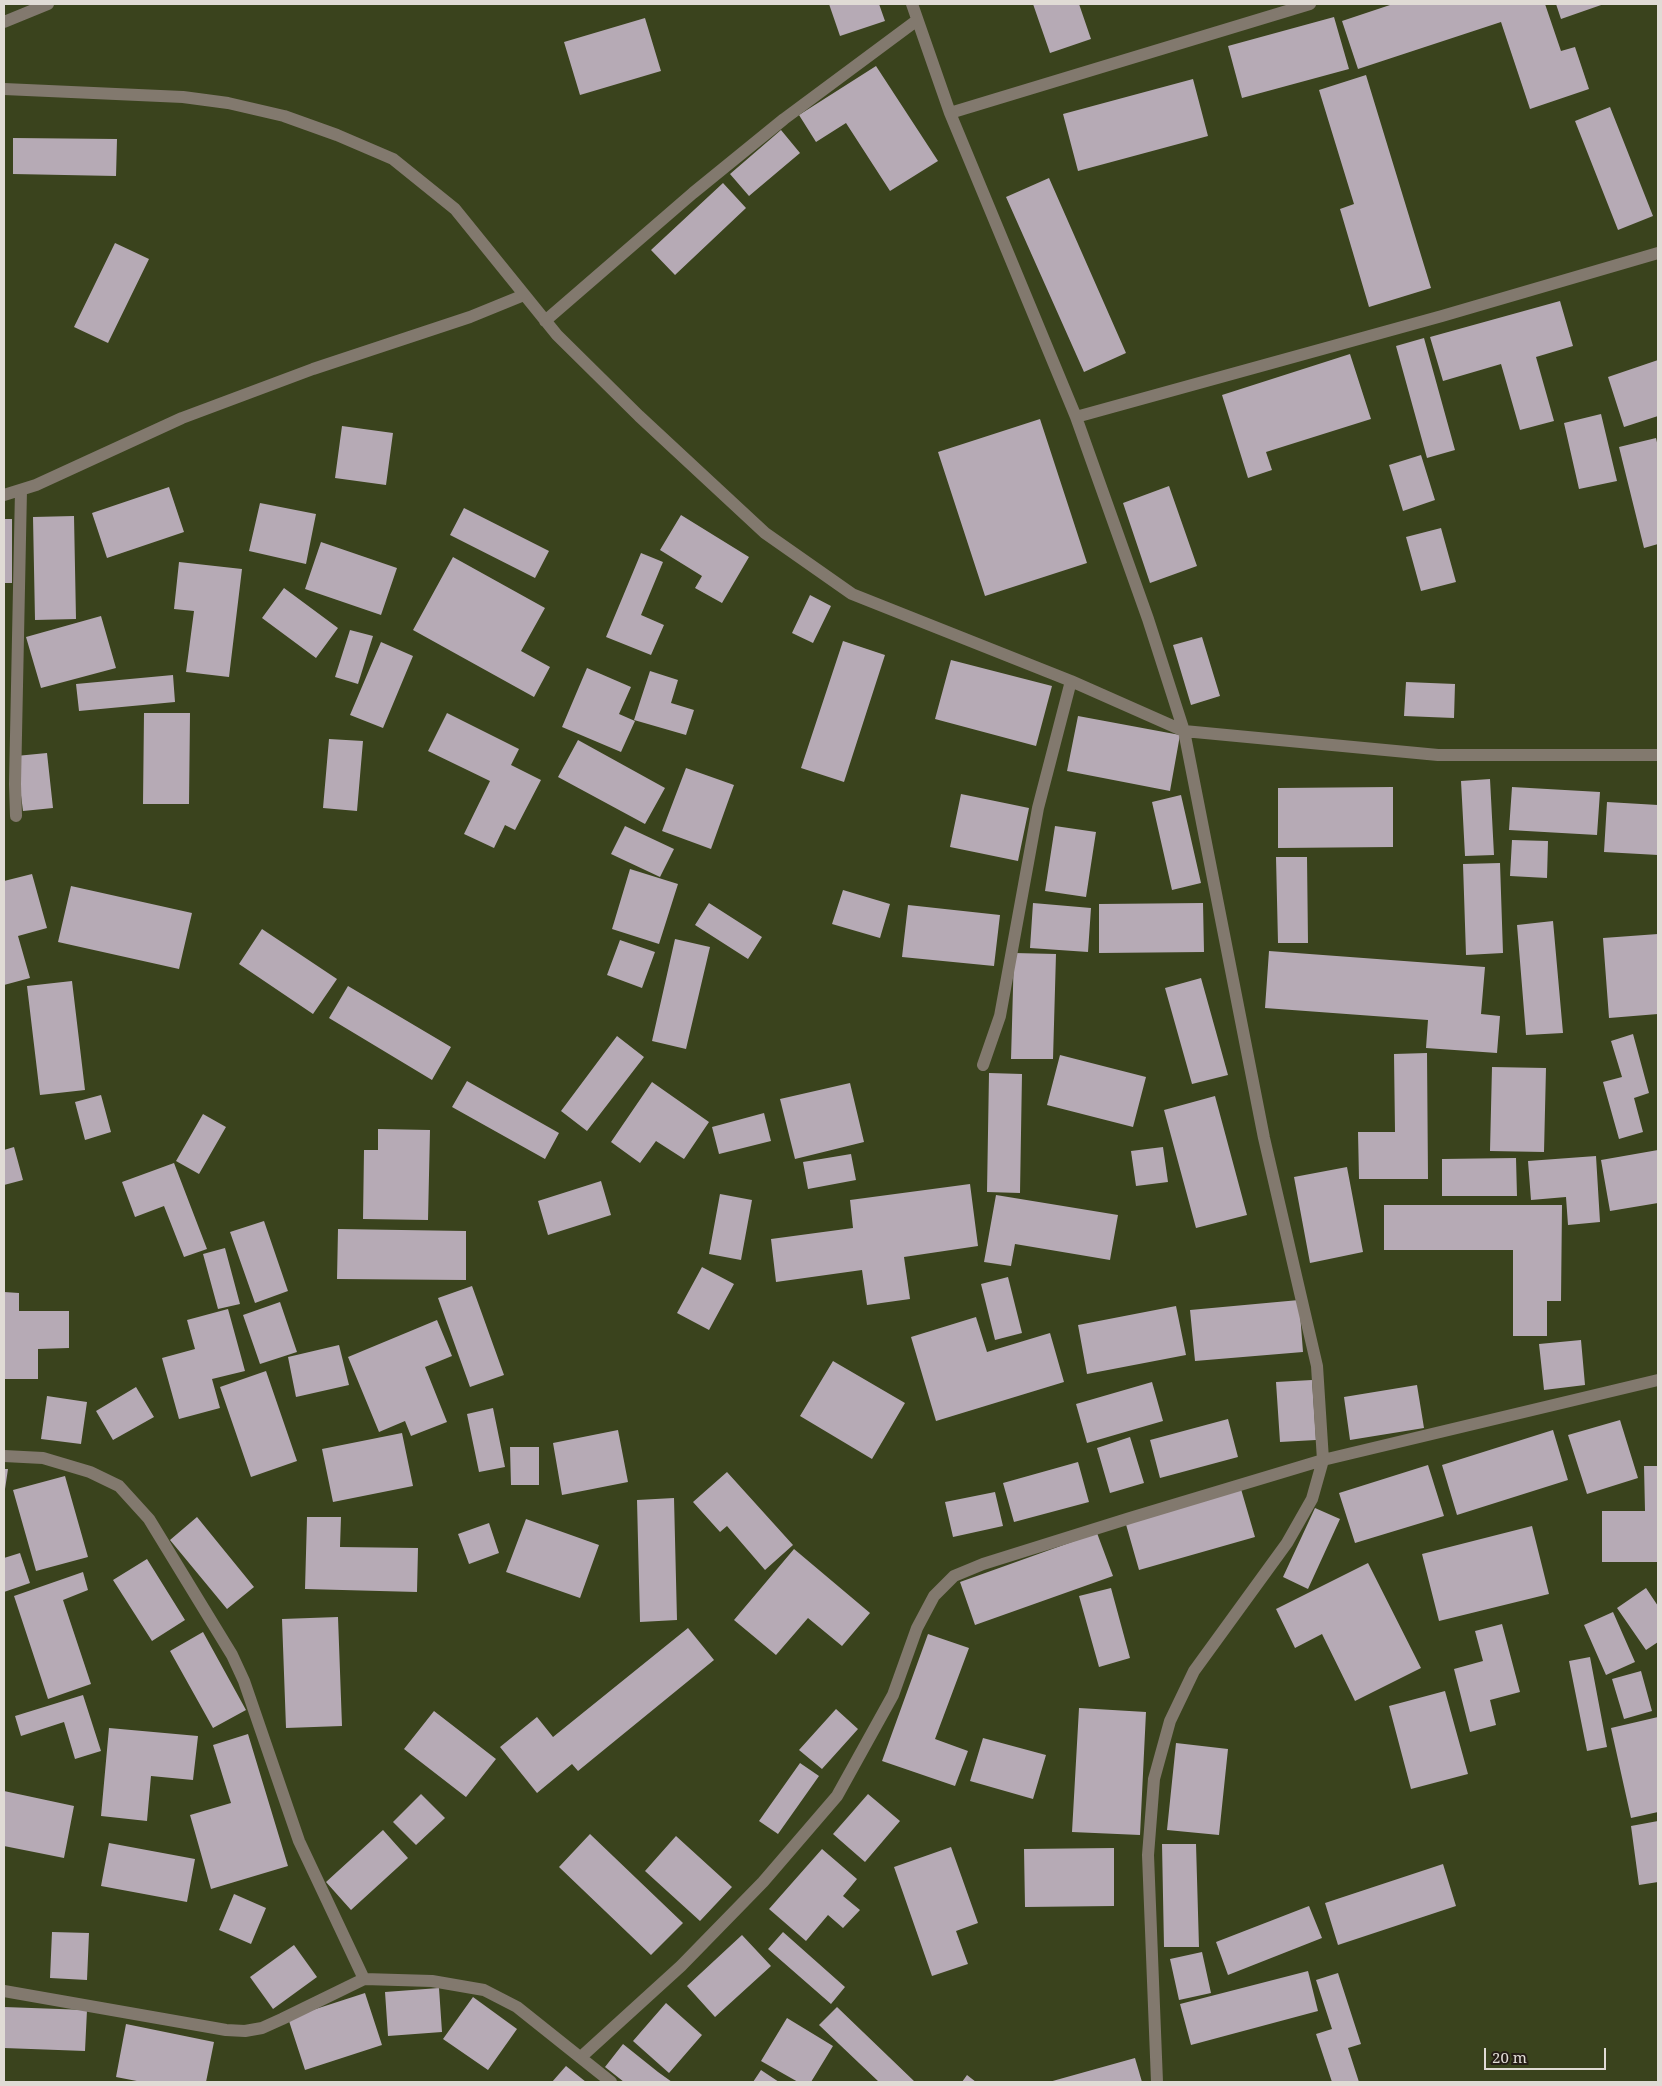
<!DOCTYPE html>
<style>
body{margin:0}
#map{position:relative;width:1662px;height:2086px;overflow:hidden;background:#30291f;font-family:"Noto Serif",serif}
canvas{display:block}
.frame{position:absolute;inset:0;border:5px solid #e0dbd5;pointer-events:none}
.scale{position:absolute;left:1484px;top:2048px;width:122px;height:22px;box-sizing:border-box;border:2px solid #e0dbd5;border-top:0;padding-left:6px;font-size:15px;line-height:18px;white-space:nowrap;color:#e0dbd5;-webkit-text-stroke:4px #261f16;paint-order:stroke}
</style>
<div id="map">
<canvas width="1662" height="2086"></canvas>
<div class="frame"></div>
<div class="scale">20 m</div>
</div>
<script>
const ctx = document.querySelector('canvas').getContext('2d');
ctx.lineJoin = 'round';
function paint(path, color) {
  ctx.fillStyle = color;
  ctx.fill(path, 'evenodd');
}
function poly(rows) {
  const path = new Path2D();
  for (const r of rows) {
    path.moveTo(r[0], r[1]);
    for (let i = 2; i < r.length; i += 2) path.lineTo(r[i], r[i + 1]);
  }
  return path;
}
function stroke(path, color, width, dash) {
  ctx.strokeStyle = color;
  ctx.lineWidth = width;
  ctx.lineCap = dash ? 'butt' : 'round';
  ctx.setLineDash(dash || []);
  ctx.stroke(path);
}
const green = poly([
 [4,4,1658,4,1658,2082,4,2082]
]);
const building = poly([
 [829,4,879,4,885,21,840,36],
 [1033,4,1079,4,1091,39,1050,53],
 [1393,4,1545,4,1561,51,1575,47,1589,89,1530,109,1501,22,1358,69,1342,21],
 [1556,4,1604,4,1561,19],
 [1334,17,1349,69,1242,98,1228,46],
 [645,18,661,71,580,95,564,42],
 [876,66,938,161,890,191,846,123,816,142,799,115],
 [1366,75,1431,288,1369,307,1340,209,1354,204,1319,90],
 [1193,79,1208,136,1078,171,1063,114],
 [1610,107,1653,216,1618,230,1575,121],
 [781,130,800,153,749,196,730,174],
 [13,138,117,139,116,176,13,174],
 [1049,178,1126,353,1084,372,1006,197],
 [723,183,746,208,675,275,651,250],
 [115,243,149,259,108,343,74,327],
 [1560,301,1573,346,1536,357,1554,421,1520,430,1501,364,1443,381,1430,337],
 [1424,338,1455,450,1427,458,1396,346],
 [1350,354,1371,419,1266,452,1272,470,1248,478,1222,395],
 [1658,360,1658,416,1624,427,1608,377],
 [1601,414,1617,481,1579,489,1564,423],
 [1040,419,1087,563,985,596,938,452],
 [342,426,393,433,386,485,335,478],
 [1656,438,1658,447,1658,544,1644,548,1619,447],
 [1421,455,1435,500,1403,511,1389,465],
 [1169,486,1197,566,1150,583,1123,503],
 [169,487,184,532,107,558,92,513],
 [260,503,316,514,306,564,249,551],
 [464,508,549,551,535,578,450,535],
 [681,515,749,557,722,603,695,588,702,576,660,550],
 [74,516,76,619,35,620,33,517],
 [4,519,12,519,12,583,4,583],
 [1441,528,1456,582,1421,591,1406,537],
 [321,542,397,568,381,615,305,589],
 [641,553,663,562,641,615,664,625,651,655,606,637],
 [453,557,545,608,521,651,550,667,534,697,413,630],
 [179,562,242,569,229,677,186,672,194,611,174,609],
 [284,588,338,628,316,658,262,618],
 [810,595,831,606,813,643,792,633],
 [101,616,116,668,41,688,26,637],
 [350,630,373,636,358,684,335,677],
 [1202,637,1220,696,1191,705,1173,645],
 [843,641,885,655,844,782,801,768],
 [381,642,413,656,383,728,350,715],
 [951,660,1052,686,1036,746,935,719],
 [587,668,631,687,619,714,635,721,621,752,562,727],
 [650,671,678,680,671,703,694,710,686,735,634,720],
 [173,675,175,702,79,711,76,684],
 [1406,682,1455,684,1454,718,1404,716],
 [144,713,190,713,189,804,143,804],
 [447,713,519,749,511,765,541,780,515,830,505,825,494,848,464,834,490,781,428,751],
 [1078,716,1180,735,1170,791,1067,771],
 [329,739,363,741,357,811,323,808],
 [578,740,665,788,645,824,558,777],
 [47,753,53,808,23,811,16,756],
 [686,768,734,785,711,849,662,831],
 [1490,779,1494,855,1465,856,1461,781],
 [1393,787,1393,847,1278,848,1278,788],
 [1512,787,1600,792,1597,835,1509,830],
 [961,794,1029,808,1018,861,950,847],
 [1181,795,1201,883,1172,890,1152,802],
 [1607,802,1658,805,1658,855,1604,852],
 [625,826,674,849,660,877,611,854],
 [1055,826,1096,832,1086,897,1045,891],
 [1512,840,1548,841,1547,878,1510,876],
 [1276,857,1307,857,1308,943,1278,943],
 [1500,863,1503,953,1466,955,1463,864],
 [630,869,678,884,659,944,612,929],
 [32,874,47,928,18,936,30,978,4,985,4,881],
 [71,886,192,913,179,969,58,942],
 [843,890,890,904,880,938,832,924],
 [709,903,762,937,748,959,695,925],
 [1033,903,1091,908,1088,952,1030,948],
 [1203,903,1204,952,1099,953,1099,904],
 [908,905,1000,915,994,966,902,957],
 [1553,921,1563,1033,1526,1035,1517,925],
 [262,929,337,979,313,1014,239,964],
 [1658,934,1658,1014,1609,1018,1603,938],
 [675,939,710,947,686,1049,652,1041],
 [620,940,655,952,642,988,607,975],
 [1269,951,1485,967,1481,1014,1500,1016,1497,1053,1426,1048,1428,1020,1265,1008],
 [1014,953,1056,954,1053,1059,1011,1059],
 [1201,978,1228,1075,1192,1084,1165,988],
 [72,981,85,1090,40,1095,27,986],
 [348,986,451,1047,432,1080,329,1018],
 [1633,1034,1649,1093,1634,1098,1643,1132,1619,1139,1603,1082,1622,1077,1611,1041],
 [617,1036,644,1057,587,1131,561,1111],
 [1427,1053,1428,1179,1359,1179,1358,1132,1395,1132,1394,1054],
 [1060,1055,1146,1077,1133,1127,1047,1105],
 [1492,1067,1546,1068,1544,1152,1490,1151],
 [989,1073,1022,1074,1020,1193,987,1192],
 [467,1081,559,1133,545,1159,452,1107],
 [652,1082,709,1122,684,1159,656,1141,640,1163,611,1142],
 [850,1083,864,1142,795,1159,780,1099],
 [101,1095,111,1132,85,1140,75,1102],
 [1215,1096,1247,1215,1196,1228,1164,1110],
 [764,1113,771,1141,719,1154,712,1127],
 [203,1114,226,1127,199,1174,176,1161],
 [378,1129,430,1130,428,1220,363,1219,364,1150,378,1150],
 [14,1147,23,1180,4,1185,4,1150],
 [1163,1147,1168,1182,1136,1186,1131,1151],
 [1658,1150,1658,1203,1610,1211,1601,1160],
 [851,1154,856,1180,808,1189,803,1162],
 [1596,1156,1600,1222,1568,1225,1566,1197,1531,1200,1528,1161],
 [1516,1158,1517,1196,1442,1196,1442,1159],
 [174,1163,207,1249,184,1257,164,1206,135,1217,122,1182],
 [1347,1167,1363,1252,1310,1263,1294,1177],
 [601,1181,611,1215,548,1235,538,1201],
 [970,1184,978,1246,904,1257,910,1299,867,1305,862,1270,776,1282,771,1239,853,1228,850,1200],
 [720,1194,752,1200,741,1260,709,1254],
 [996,1195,1118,1215,1110,1260,1015,1244,1011,1266,984,1262],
 [1384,1205,1562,1205,1561,1301,1547,1301,1547,1336,1513,1336,1513,1250,1384,1250],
 [264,1221,288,1291,255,1303,230,1232],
 [338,1229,466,1231,466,1280,337,1279],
 [225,1248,240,1304,218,1309,203,1254],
 [702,1267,734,1284,709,1330,677,1313],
 [1008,1277,1022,1333,995,1340,981,1284],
 [472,1286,504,1375,470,1387,438,1298],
 [4,1292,19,1293,19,1311,69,1311,69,1348,38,1349,38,1379,4,1379],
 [1299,1300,1303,1352,1195,1361,1190,1310],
 [280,1302,297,1352,260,1364,243,1315],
 [1176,1306,1186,1355,1087,1374,1078,1325],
 [228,1309,245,1371,212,1379,220,1408,179,1419,162,1358,195,1349,187,1320],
 [976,1317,987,1352,1050,1333,1064,1382,936,1421,911,1337],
 [437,1320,452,1356,425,1367,447,1422,411,1436,405,1421,379,1432,348,1357],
 [1581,1340,1585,1385,1544,1390,1539,1344],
 [339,1345,349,1385,296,1397,288,1357],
 [833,1361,905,1403,872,1459,800,1416],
 [266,1371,297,1461,251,1477,220,1387],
 [1312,1380,1316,1440,1280,1442,1276,1382],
 [1152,1382,1163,1421,1087,1443,1076,1404],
 [1417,1385,1424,1428,1350,1440,1344,1397],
 [136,1387,154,1417,113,1440,96,1411],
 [47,1396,87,1402,81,1444,41,1439],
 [493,1408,505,1467,479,1472,467,1414],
 [1228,1419,1238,1457,1160,1478,1150,1440],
 [1620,1420,1638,1478,1587,1494,1568,1435],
 [618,1430,628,1482,562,1495,553,1443],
 [1553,1430,1568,1480,1457,1515,1442,1465],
 [402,1433,413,1486,333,1502,322,1449],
 [1130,1437,1144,1483,1110,1493,1097,1448],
 [510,1447,539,1447,539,1485,511,1485],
 [1078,1462,1089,1502,1014,1522,1003,1483],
 [1428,1465,1444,1516,1355,1543,1339,1493],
 [1644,1466,1658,1466,1658,1562,1602,1562,1602,1511,1645,1511],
 [4,1469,8,1469,5,1489,4,1489],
 [727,1472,793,1545,765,1570,727,1526,720,1532,693,1502],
 [65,1476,88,1557,36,1571,13,1490],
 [1241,1489,1255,1537,1139,1570,1125,1521],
 [995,1492,1003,1526,953,1537,945,1502],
 [674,1498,677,1620,640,1622,637,1500],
 [1315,1508,1340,1519,1308,1589,1283,1577],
 [197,1517,254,1587,227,1609,170,1540],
 [307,1517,341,1517,340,1547,418,1548,417,1592,305,1589],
 [526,1519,599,1545,580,1598,506,1572],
 [489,1523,499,1553,469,1564,458,1534],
 [1532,1526,1549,1594,1439,1621,1422,1554],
 [1097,1533,1113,1576,975,1625,960,1582],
 [794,1549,870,1613,842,1646,808,1618,776,1655,734,1620],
 [20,1553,30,1583,4,1592,4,1558],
 [147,1559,185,1620,152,1641,113,1580],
 [1368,1563,1421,1668,1355,1701,1322,1634,1295,1648,1276,1609],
 [83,1572,88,1590,63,1600,91,1684,48,1699,14,1596],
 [1111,1588,1130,1658,1099,1667,1079,1596],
 [1646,1588,1658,1606,1658,1642,1646,1650,1617,1608],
 [1613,1612,1635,1662,1606,1675,1584,1625],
 [338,1617,342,1726,286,1728,282,1619],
 [1502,1624,1520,1692,1490,1700,1496,1725,1470,1732,1454,1669,1483,1661,1475,1631],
 [688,1628,714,1660,578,1771,572,1764,537,1793,500,1747,537,1717,553,1737],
 [203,1632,246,1710,213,1728,170,1651],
 [928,1634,969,1648,935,1739,968,1751,955,1786,882,1761],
 [1590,1657,1607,1747,1587,1751,1569,1661],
 [1641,1671,1652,1711,1624,1719,1612,1679],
 [1445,1691,1468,1774,1411,1789,1389,1706],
 [83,1695,101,1751,75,1759,64,1722,21,1736,15,1716],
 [1079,1708,1146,1712,1140,1835,1072,1832],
 [836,1709,858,1729,822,1769,799,1750],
 [434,1711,496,1759,466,1797,404,1749],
 [1658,1717,1658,1812,1631,1818,1611,1728],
 [109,1728,198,1736,193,1780,151,1776,147,1821,101,1816],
 [248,1734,288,1866,211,1889,190,1815,231,1803,213,1745],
 [983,1738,1046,1755,1033,1799,970,1781],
 [1176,1743,1228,1749,1219,1835,1167,1830],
 [800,1763,819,1776,778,1834,759,1821],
 [4,1791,74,1806,64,1858,4,1846],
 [421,1794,445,1818,416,1845,393,1822],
 [868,1794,900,1821,865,1862,833,1834],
 [1658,1821,1658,1882,1639,1885,1631,1826],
 [383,1830,408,1858,351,1910,326,1882],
 [590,1834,683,1923,651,1955,559,1867],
 [676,1836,732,1887,700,1921,645,1871],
 [109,1843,195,1859,187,1902,101,1886],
 [1162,1844,1196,1844,1199,1947,1164,1947],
 [951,1847,978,1923,956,1931,968,1964,932,1976,894,1867],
 [1114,1848,1114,1906,1025,1907,1024,1849],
 [822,1849,857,1879,843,1896,860,1910,843,1928,828,1915,806,1941,769,1909],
 [1443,1864,1456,1906,1338,1945,1325,1903],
 [234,1894,266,1908,251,1944,219,1930],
 [1309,1906,1322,1938,1228,1975,1216,1942],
 [52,1932,89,1933,87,1980,50,1978],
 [783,1932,845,1987,831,2004,768,1949],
 [742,1935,771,1966,715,2017,687,1986],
 [294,1945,317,1977,273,2009,250,1977],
 [1202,1952,1211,1993,1179,2000,1170,1959],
 [1308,1971,1318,2011,1191,2045,1180,2004],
 [1338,1973,1361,2044,1348,2048,1359,2082,1332,2082,1316,2034,1332,2029,1316,1980],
 [439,1988,442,2032,388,2036,385,1992],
 [365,1993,382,2045,305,2070,288,2018],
 [473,1997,517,2029,488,2070,443,2039],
 [666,2003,702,2035,669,2073,633,2041],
 [4,2007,87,2010,85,2051,4,2048],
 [837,2007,915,2082,879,2082,819,2025],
 [787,2018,833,2046,811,2082,798,2082,761,2061],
 [126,2024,214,2042,206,2082,142,2082,116,2077],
 [623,2044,658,2072,672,2082,624,2082,605,2067],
 [1135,2058,1142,2082,1049,2082],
 [566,2066,586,2082,552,2082],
 [761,2070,779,2082,753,2082],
 [967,2075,976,2082,962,2082]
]);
const minor = poly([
 [912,4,950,113,1076,417,1148,619,1184,731,1264,1138,1317,1366,1323,1460,1312,1499,1287,1543,1194,1671,1170,1721,1154,1779,1148,1855,1157,2082],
 [4,22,48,4],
 [4,89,183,97,228,103,284,116,337,135,393,159,455,209,557,335,639,416,765,533,852,594,1071,681,1184,731,1438,755,1658,755],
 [950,113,1310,4],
 [545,321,693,193,784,119,916,21],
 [1076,417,1442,316,1658,253],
 [4,495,36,485,182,418,313,369,470,317,524,295],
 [16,816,15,784,21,490],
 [983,1065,1000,1016,1038,808,1071,681],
 [4,1456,43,1458,90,1472,119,1486,149,1519,232,1655,244,1681,299,1841,364,1979],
 [4,1991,226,2030,245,2031,262,2028,282,2019,364,1979,432,1981,484,1990,517,2007,611,2082],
 [581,2057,681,1966,763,1882,837,1796,893,1695,917,1628,934,1596,954,1576,983,1564,1130,1518,1323,1460,1658,1380]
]);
paint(green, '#3a431d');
paint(building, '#b6aab5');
stroke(minor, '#82796e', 12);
</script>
